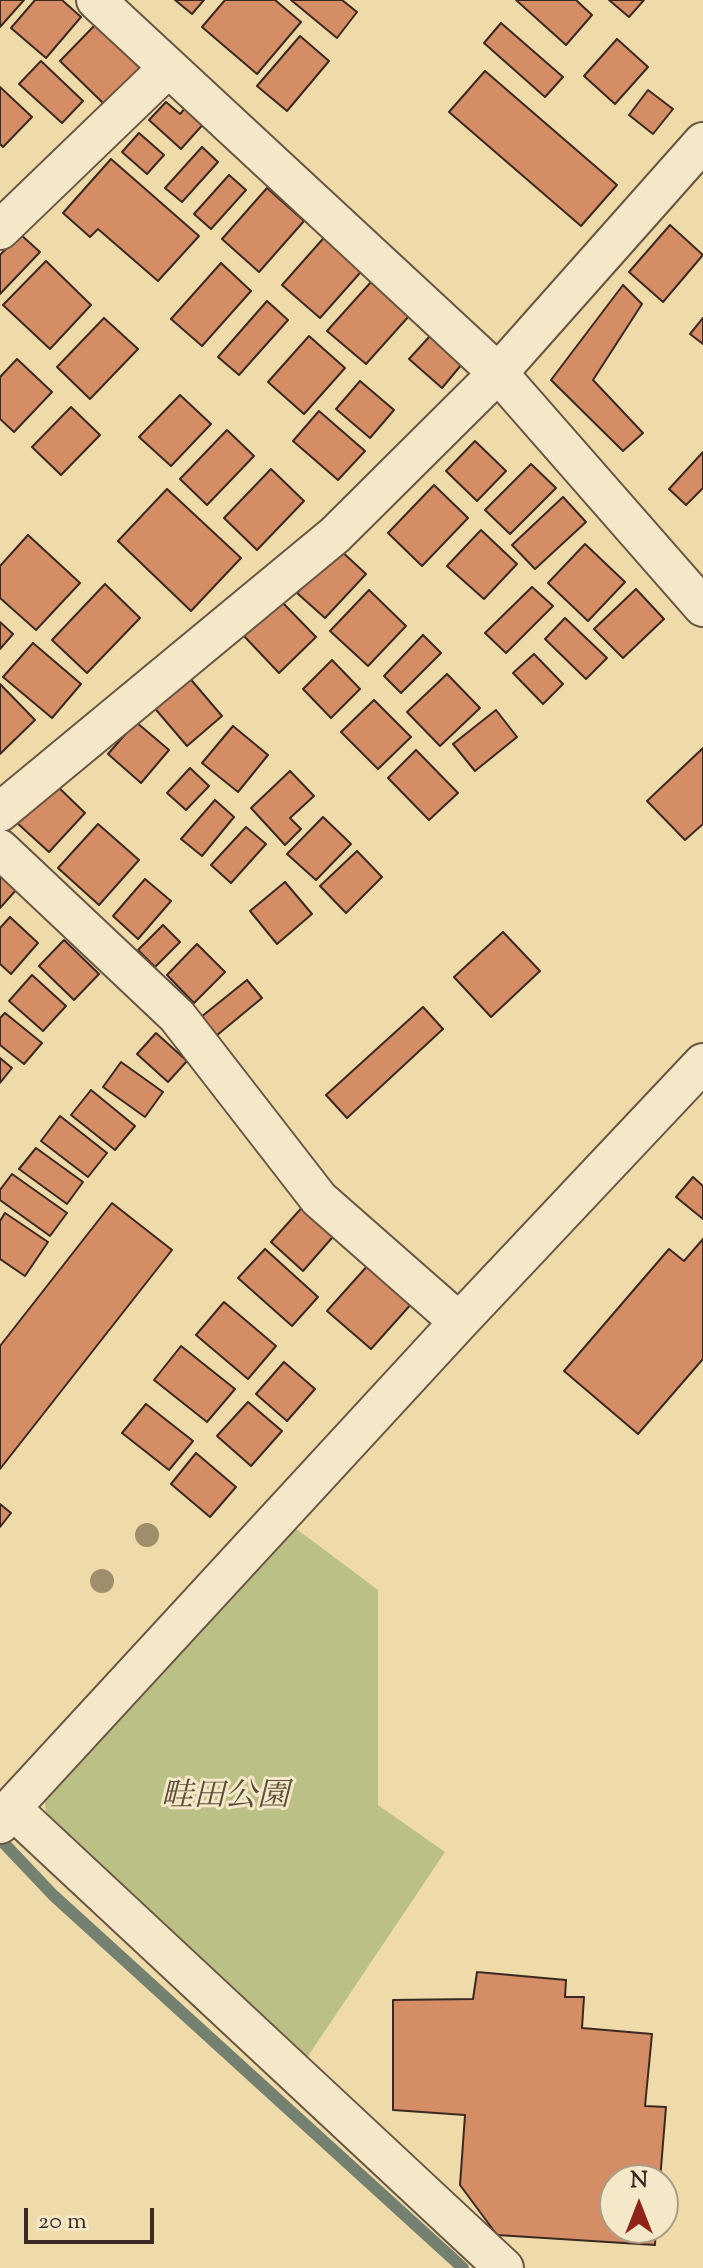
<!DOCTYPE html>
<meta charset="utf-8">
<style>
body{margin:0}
#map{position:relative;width:703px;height:2268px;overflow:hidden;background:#efdbaa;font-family:"Sorts Mill Goudy",serif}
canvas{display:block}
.north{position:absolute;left:599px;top:2164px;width:80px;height:80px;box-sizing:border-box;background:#f5e8c8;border:2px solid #ab9c85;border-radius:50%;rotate:0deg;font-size:22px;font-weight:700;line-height:32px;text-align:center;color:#3b2921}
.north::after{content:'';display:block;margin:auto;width:28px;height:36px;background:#8f2418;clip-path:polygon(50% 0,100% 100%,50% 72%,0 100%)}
.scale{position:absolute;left:24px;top:2208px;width:130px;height:36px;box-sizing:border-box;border:4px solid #3b2921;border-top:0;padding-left:10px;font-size:24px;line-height:28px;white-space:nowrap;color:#3b2921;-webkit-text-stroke:6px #f5e8c8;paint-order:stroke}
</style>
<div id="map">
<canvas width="703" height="2268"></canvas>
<div class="north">N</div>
<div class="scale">20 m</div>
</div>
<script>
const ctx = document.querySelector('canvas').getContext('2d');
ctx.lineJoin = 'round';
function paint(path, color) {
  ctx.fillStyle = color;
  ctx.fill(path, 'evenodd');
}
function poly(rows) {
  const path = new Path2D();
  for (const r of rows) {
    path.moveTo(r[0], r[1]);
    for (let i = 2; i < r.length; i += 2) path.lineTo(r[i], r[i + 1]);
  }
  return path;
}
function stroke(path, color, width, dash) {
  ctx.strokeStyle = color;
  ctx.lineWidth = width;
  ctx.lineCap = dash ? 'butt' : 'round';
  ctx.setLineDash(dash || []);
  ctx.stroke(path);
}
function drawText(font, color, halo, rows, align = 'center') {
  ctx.font = font + ' "Sorts Mill Goudy","Noto Serif JP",serif';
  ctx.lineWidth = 6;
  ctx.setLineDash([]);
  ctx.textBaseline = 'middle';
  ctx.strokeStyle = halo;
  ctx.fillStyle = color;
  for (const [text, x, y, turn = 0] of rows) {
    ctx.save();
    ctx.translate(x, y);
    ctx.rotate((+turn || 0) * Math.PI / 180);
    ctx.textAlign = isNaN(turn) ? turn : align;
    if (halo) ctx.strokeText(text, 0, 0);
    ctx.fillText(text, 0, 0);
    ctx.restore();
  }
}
const green = poly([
 [279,1516,378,1590,378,1805,445,1852,296,2074,49,1843,42,1774]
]);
const stream = poly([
 [0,1839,53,1895,463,2268]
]);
const building = poly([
 [0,0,24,0,0,27,0,0],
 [35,0,62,0,81,17,46,58,11,28,35,0],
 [175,0,204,0,192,14,175,0],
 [225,0,275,0,301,22,257,74,202,27,225,0],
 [291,0,342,0,357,12,337,38,291,0],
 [516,0,576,0,592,15,566,45,516,0],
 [609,0,644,0,629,17,609,0],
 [501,23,563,77,545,97,484,43,501,23],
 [96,24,140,68,104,104,60,61,96,24],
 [300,36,329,61,287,111,257,86,300,36],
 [617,39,648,67,615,104,584,76,617,39],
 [41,61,83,101,62,123,19,84,41,61],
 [485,71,617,185,581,226,449,112,485,71],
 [0,87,32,117,3,147,0,144,0,87],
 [648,90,673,109,653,134,629,115,648,90],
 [166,102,180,114,188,105,206,121,181,149,149,120,166,102],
 [139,133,164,155,147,174,122,152,139,133],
 [202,147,218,162,182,202,165,188,202,147],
 [111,159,199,236,158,281,98,229,90,237,63,213,111,159],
 [229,175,246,190,211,229,194,214,229,175],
 [267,188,304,221,259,272,222,239,267,188],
 [670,225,703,255,663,302,629,272,670,225],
 [329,232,367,265,320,318,282,285,329,232],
 [20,234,40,252,0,294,0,255,20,234],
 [46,261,91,305,50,349,3,305,46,261],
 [221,263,251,291,202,346,171,319,221,263],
 [371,282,409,316,366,364,327,331,371,282],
 [623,285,642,304,593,380,643,433,623,451,551,380,623,285],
 [267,301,288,320,239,375,218,357,267,301],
 [104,318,138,349,90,399,57,367,104,318],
 [703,318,703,344,690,334,703,318],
 [309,336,345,368,304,414,268,382,309,336],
 [430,336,462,364,442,388,409,359,430,336],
 [17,359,52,392,14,432,0,419,0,377,17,359],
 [360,381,394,410,370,438,336,409,360,381],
 [180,395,211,424,171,466,139,437,180,395],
 [71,407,100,435,61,475,32,447,71,407],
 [319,411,365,451,338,480,293,441,319,411],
 [227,430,254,456,207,505,180,479,227,430],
 [475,441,506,471,477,501,446,471,475,441],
 [703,452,703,488,686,505,669,489,703,452],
 [531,464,556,488,510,534,485,510,531,464],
 [271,469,304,501,257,550,224,518,271,469],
 [434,485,468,518,422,566,388,533,434,485],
 [167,489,241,558,191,611,118,541,167,489],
 [563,497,586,522,535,569,512,545,563,497],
 [481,530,517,564,484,599,447,566,481,530],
 [28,535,80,583,36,630,0,598,0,566,28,535],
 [585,544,625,582,588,621,548,583,585,544],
 [338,548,366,574,325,618,297,593,338,548],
 [105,584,140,618,87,673,52,640,105,584],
 [532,587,553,606,506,653,485,633,532,587],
 [636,589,664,619,623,658,594,629,636,589],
 [369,590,406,626,368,666,330,631,369,590],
 [279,599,316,637,279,673,243,635,279,599],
 [565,618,607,658,586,679,545,639,565,618],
 [0,622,13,634,0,649,0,622],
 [423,635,441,653,401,693,384,676,423,635],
 [33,643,81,684,52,718,3,677,33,643],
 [534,654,563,684,543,704,513,673,534,654],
 [332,660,360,689,331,718,303,689,332,660],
 [447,674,480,708,440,746,407,712,447,674],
 [187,675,222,716,187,746,152,705,187,675],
 [0,684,35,720,0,754,0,684],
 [374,700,411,737,378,769,341,732,374,700],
 [496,710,517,737,475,771,453,744,496,710],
 [136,722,169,750,141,783,108,754,136,722],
 [233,726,268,755,238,792,202,763,233,726],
 [703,748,703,824,685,840,647,801,703,748],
 [416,750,458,793,429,820,388,778,416,750],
 [190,768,209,786,186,810,167,793,190,768],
 [290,771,314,796,290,818,301,829,285,845,251,808,290,771],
 [54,783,85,813,49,852,16,822,54,783],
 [215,800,234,817,202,856,181,839,215,800],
 [323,817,351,844,316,880,287,854,323,817],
 [98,824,139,860,99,905,58,868,98,824],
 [246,827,266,844,231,883,211,865,246,827],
 [357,851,382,877,346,913,320,886,357,851],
 [0,875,16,890,0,908,0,875],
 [145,879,171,901,138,939,113,916,145,879],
 [285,882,312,914,277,944,250,911,285,882],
 [10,917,38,943,11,974,0,964,0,928,10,917],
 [163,925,180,942,155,967,138,950,163,925],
 [503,932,540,971,491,1017,454,977,503,932],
 [64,940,99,974,74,1000,39,966,64,940],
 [197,944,225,972,194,1003,167,975,197,944],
 [32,975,66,1006,43,1031,9,1001,32,975],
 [247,980,262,998,216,1036,201,1017,247,980],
 [423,1007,443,1029,347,1118,326,1095,423,1007],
 [5,1013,42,1043,24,1064,0,1045,0,1018,5,1013],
 [156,1033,187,1061,168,1082,137,1054,156,1033],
 [0,1058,12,1068,0,1083,0,1058],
 [121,1062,163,1092,145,1117,103,1087,121,1062],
 [91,1090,135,1126,115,1150,71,1115,91,1090],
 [60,1116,107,1153,88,1177,41,1141,60,1116],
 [36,1148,83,1182,67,1204,19,1169,36,1148],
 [12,1174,67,1213,50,1236,0,1200,0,1190,12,1174],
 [693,1177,703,1186,703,1219,676,1197,693,1177],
 [112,1203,172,1250,0,1469,0,1346,112,1203],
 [306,1203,338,1231,303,1271,271,1242,306,1203],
 [5,1213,48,1242,25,1276,0,1259,0,1221,5,1213],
 [703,1239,703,1359,638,1434,564,1371,669,1249,684,1261,703,1239],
 [265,1249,318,1297,292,1326,238,1278,265,1249],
 [369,1264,413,1302,371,1349,327,1311,369,1264],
 [224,1302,276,1346,248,1379,196,1335,224,1302],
 [181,1346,235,1389,207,1422,154,1380,181,1346],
 [284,1362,315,1389,287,1421,256,1394,284,1362],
 [248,1402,282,1431,251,1466,217,1436,248,1402],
 [146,1404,193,1441,169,1470,122,1433,146,1404],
 [196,1453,236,1487,210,1517,171,1484,196,1453],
 [0,1504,11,1513,0,1527,0,1504],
 [477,1972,566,1980,565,1997,584,1997,582,2028,652,2034,645,2106,666,2107,660,2180,615,2180,615,2228,656,2228,655,2245,497,2235,460,2185,465,2115,393,2110,393,2000,473,1999,477,1972]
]);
const street = poly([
 [96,0,498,373,703,607],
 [0,230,168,68],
 [0,812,335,535,498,373,703,142],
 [0,849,177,1016,319,1199,459,1322],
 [11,1808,504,2268],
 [0,1824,11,1808,459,1322,703,1063]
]);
const trees = [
 [147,1535],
 [102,1581]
];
const parkNames = [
 ["畦田公園",225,1800]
];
paint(green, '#bbc087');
stroke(stream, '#748171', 12);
paint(building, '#d58d66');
stroke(building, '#3b2921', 2);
stroke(street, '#685643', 42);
stroke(street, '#f5e8c8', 38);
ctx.fillStyle = '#9e8e6c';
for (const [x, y] of trees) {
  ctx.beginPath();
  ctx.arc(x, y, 12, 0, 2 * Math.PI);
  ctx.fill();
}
drawText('italic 32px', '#5b4f3a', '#f5e8c8', parkNames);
</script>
